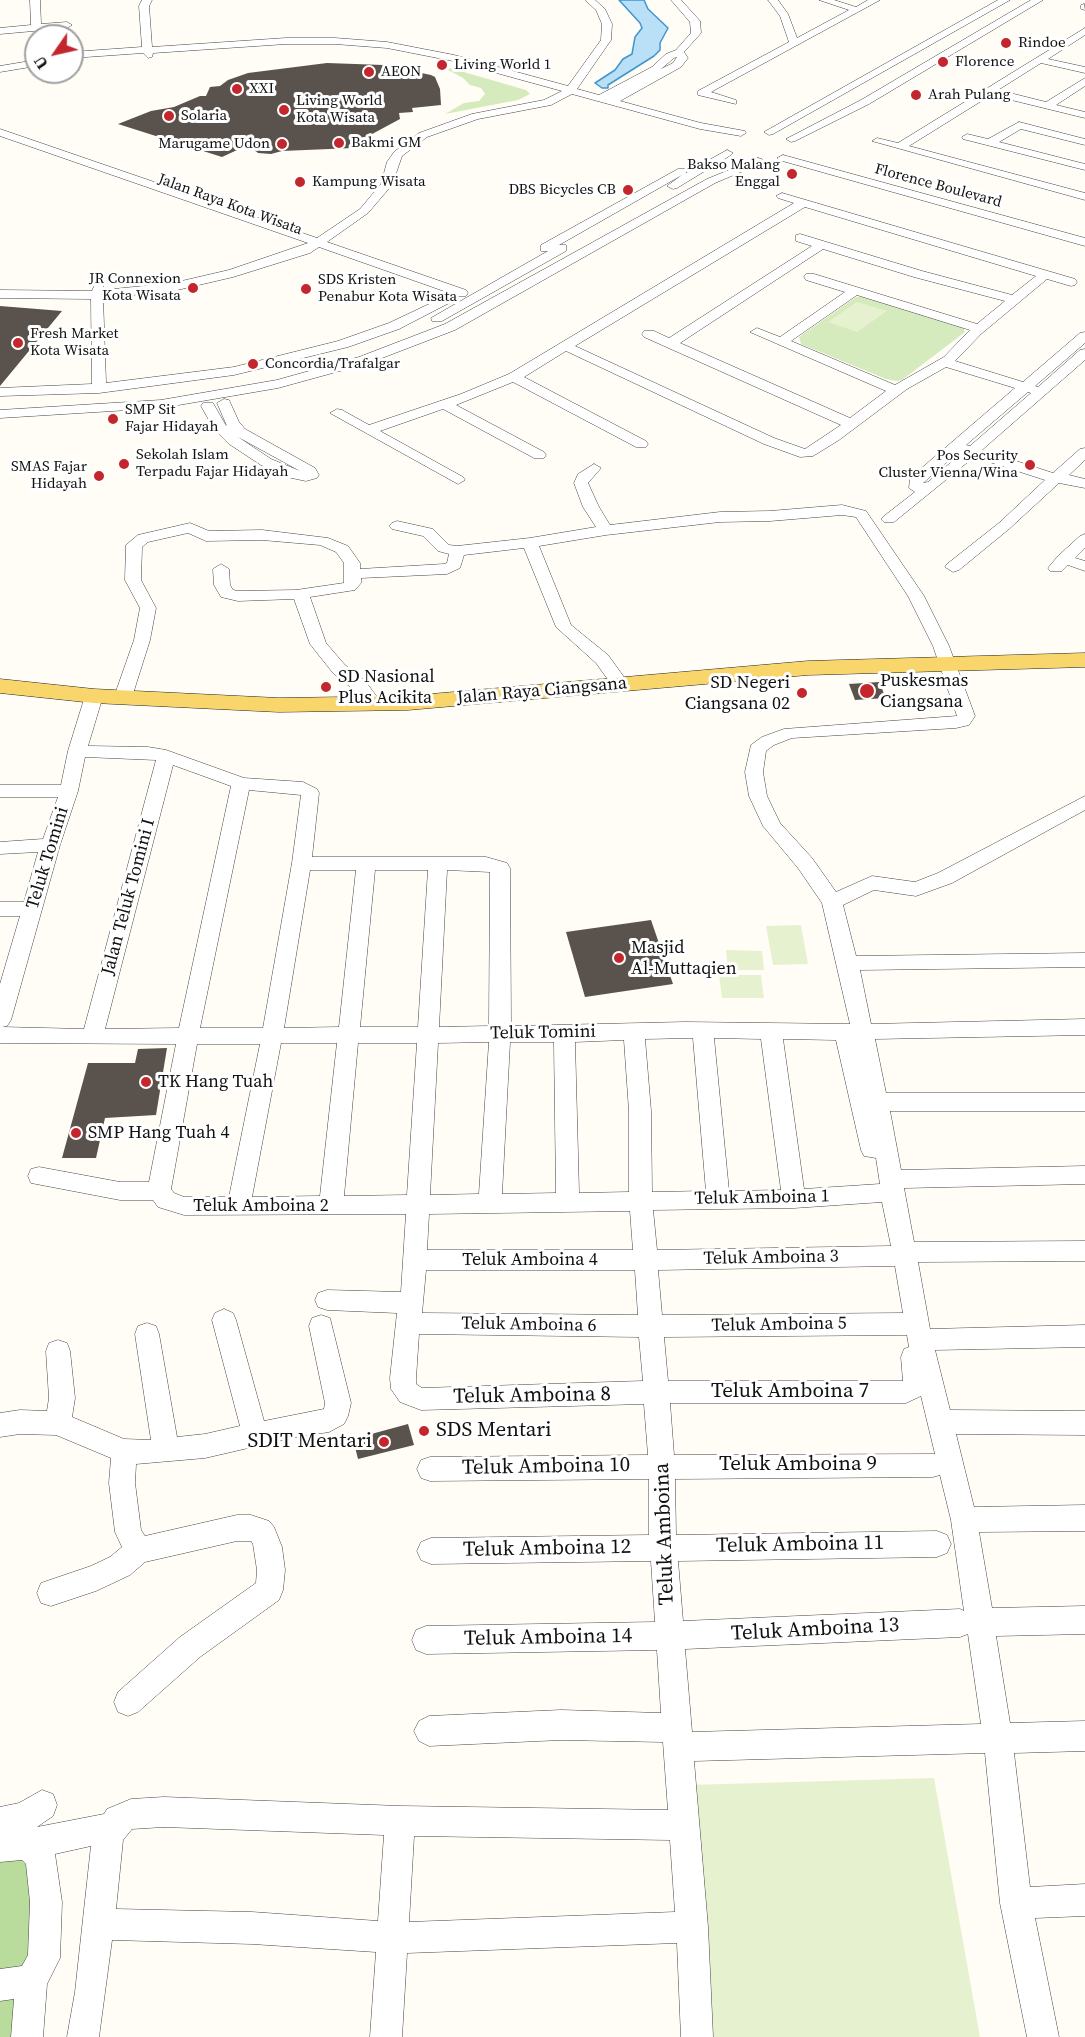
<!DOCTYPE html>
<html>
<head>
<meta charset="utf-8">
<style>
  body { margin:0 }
  #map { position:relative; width:1085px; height:2037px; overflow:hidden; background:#fffdf5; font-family:"Source Serif 4",serif }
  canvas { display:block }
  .north { position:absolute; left:24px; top:24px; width:60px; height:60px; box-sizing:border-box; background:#fff; border:2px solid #a0a0a0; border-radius:50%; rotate:236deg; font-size:16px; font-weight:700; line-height:24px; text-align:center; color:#111 }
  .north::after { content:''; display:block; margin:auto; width:21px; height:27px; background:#c4262e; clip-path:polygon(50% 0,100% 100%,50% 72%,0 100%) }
</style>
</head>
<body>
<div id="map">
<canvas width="1085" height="2037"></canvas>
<div class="north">U</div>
</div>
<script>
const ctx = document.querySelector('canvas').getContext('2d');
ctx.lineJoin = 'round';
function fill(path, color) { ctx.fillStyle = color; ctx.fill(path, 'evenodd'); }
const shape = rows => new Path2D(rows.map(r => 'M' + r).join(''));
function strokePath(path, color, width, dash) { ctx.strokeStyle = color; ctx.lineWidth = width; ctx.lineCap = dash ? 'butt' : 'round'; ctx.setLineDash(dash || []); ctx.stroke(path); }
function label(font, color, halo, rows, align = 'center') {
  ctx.font = font + ' "Source Serif 4",serif'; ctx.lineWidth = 6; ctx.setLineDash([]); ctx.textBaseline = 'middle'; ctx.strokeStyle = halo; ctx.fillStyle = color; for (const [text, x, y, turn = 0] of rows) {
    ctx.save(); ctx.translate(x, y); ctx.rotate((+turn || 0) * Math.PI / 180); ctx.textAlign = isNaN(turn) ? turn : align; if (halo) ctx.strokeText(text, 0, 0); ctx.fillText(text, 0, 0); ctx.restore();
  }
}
fill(shape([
  [450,68,526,90,530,94,518,100,445,114,464,103,479,101,485,94,481,88,470,85,463,78,448,70],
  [864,296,962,325,965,332,902,380,897,381,886,379,801,344,799,337,856,297]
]), '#d5ebbd');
fill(shape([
  [33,1833,30,2037,0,2037,0,1845]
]), '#b9dc9c');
fill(shape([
  [857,302,887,311,857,332,828,322],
  [801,925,808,964,773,965,766,926],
  [726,950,762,951,764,970,728,970],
  [719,975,761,975,764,998,722,998],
  [934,1778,980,2037,705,2037,689,1785]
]), '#e6f2cf');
const water = shape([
  [619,0,644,0,648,9,668,28,660,43,660,50,654,56,608,85,608,88,602,88,595,83,615,70,623,59,632,54,635,37,642,28,640,23,619,0]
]);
fill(water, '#b9e0f7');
strokePath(water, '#3f96cf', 1.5);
fill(shape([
  [327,63,383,65,431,75,435,77,440,89,441,105,412,108,413,112,399,113,400,119,374,133,353,148,282,151,271,154,258,153,248,145,222,157,118,124,151,111,174,107,200,96,206,96,210,87,220,86,228,80,248,73],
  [0,306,62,311,0,386],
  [879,682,886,698,855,700,849,684],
  [651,920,673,984,585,997,566,932],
  [167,1048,156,1115,105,1118,96,1158,62,1158,88,1063,135,1063,138,1049],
  [408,1424,414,1445,358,1459,353,1439]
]), '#5a524d');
const minor = shape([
  [30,0,40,0,41,24,67,22,72,25,67,28,0,34,0,28,31,25,30,0],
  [142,0,152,0,149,6,152,47,286,38,335,38,387,42,454,55,568,86,601,40,602,24,596,10,585,0,595,0,605,9,612,24,611,40,577,89,599,95,652,67,666,54,676,50,691,33,690,22,671,0,681,0,700,21,701,33,684,52,688,58,681,67,620,101,701,123,745,131,746,133,741,136,700,129,572,94,551,105,478,119,427,137,402,156,392,185,368,213,327,242,466,290,468,293,466,296,458,296,319,247,310,253,233,277,173,291,103,298,106,383,234,367,338,341,389,323,444,297,454,297,455,300,399,329,348,347,234,375,99,393,0,396,0,388,92,384,91,299,0,298,0,290,92,291,95,284,99,283,103,284,104,290,173,283,229,270,308,243,0,136,0,129,317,238,360,209,381,184,387,162,394,152,419,133,472,114,544,100,562,91,453,61,387,48,335,44,286,44,153,53,152,57,148,58,143,53,72,58,72,52,142,47,139,6,142,0],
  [677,57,673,63,661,69,674,58,677,57],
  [768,0,778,0,788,14,797,38,849,10,819,0,834,0,856,7,868,0,880,0,711,92,736,100,736,104,698,95,698,91,789,42,780,16,768,0],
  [998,0,1010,0,773,134,769,135,764,132,998,0],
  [1031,0,1043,0,869,104,795,141,791,142,786,139,861,100,1031,0],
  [1084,4,1085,10,1081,9,1081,5,1084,4],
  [1085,28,1085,35,1048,59,1085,67,1085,73,1041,63,998,90,1046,102,1085,78,1085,86,1056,105,1085,112,1085,118,991,95,909,146,1085,193,1085,200,872,141,877,138,898,143,1085,28],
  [36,60,36,66,0,72,0,66,36,60],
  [1019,122,1085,139,1085,145,1021,129,999,142,1085,164,1085,170,963,139,962,137,967,134,988,139,1019,122],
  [727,150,733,153,731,155,677,188,673,189,667,186,682,175,559,245,566,245,566,251,442,321,432,321,431,318,548,251,541,251,541,245,678,169,686,169,686,173,727,150],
  [783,155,1085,238,1085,246,779,160,777,158,783,155],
  [758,158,762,159,762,163,715,183,455,330,369,363,278,388,161,408,0,418,0,410,161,400,277,380,359,357,445,324,707,179,758,158],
  [782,193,1075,279,1077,282,1075,285,1071,286,1047,279,981,334,955,361,1023,382,1080,333,1085,332,1085,343,1035,386,1038,387,1080,350,1085,349,1085,360,982,450,1053,473,1080,449,1085,448,1085,460,1069,475,1085,479,1085,488,1059,483,1009,529,959,570,953,572,945,567,947,564,999,523,1045,480,974,457,894,522,884,522,881,519,884,516,915,492,909,488,910,478,1015,388,946,367,907,389,839,440,813,456,800,457,764,444,566,351,524,377,646,441,648,444,646,447,636,447,513,382,456,405,544,452,546,455,544,458,534,458,443,409,380,431,463,477,465,480,458,484,330,413,337,409,342,410,369,425,461,394,509,374,794,203,778,198,776,196,782,193],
  [805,207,1036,276,1012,295,922,271,800,234,796,235,796,241,812,246,669,338,654,331,644,331,642,334,644,337,841,425,805,449,774,438,575,346,805,207],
  [823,249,914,277,1005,301,977,324,814,274,806,274,804,277,806,280,845,292,780,337,757,328,750,332,886,391,850,418,680,343,823,249],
  [857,295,970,330,944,357,895,385,791,341,857,295],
  [1028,392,1031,393,970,446,966,445,1028,392],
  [958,452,962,453,928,482,923,483,958,452],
  [224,399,229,400,239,422,245,429,315,468,319,475,317,478,306,481,287,477,261,465,229,444,214,429,201,406,203,403,213,403,225,424,227,426,217,403,224,399],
  [238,437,300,471,271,459,238,437],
  [594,464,601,468,588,483,599,507,610,525,720,512,770,511,842,505,866,511,924,596,949,646,975,716,969,725,956,728,792,738,774,745,766,751,763,772,767,796,780,823,812,858,836,892,872,876,915,882,938,873,1085,796,1085,810,952,883,916,896,874,890,843,905,856,956,1085,953,1085,967,860,970,871,1024,1085,1019,1085,1035,875,1039,886,1093,1085,1093,1085,1111,890,1111,901,1170,1085,1166,1085,1184,904,1188,914,1242,1085,1241,1085,1261,918,1262,930,1329,1085,1325,1085,1347,935,1350,950,1410,1085,1411,1085,1435,956,1434,974,1507,1085,1505,1085,1531,979,1532,992,1608,1085,1606,1085,1634,996,1636,1010,1723,1085,1721,1085,1751,1014,1753,1030,1887,1085,1884,1085,1916,1035,1918,1059,2037,1027,2037,1000,1903,985,1753,694,1761,708,1927,713,2037,681,2037,677,1943,407,1953,402,2037,370,2037,376,1952,252,1944,112,1940,99,2037,67,2037,75,1992,91,1846,55,1854,62,1902,60,1958,47,1984,43,2037,11,2037,14,1999,0,2001,0,1969,22,1966,28,1955,30,1902,26,1864,22,1860,0,1862,0,1807,19,1803,42,1790,53,1794,57,1805,53,1816,37,1827,104,1814,107,1809,131,1799,164,1797,400,1806,668,1810,663,1742,561,1740,429,1746,419,1741,414,1731,419,1721,429,1716,561,1710,661,1713,657,1650,426,1654,416,1650,412,1640,416,1630,426,1626,655,1622,651,1561,431,1564,421,1560,417,1551,421,1542,431,1538,649,1535,649,1479,430,1481,421,1478,417,1469,421,1460,430,1457,648,1455,644,1404,421,1410,400,1402,391,1389,390,1378,397,1313,327,1310,318,1307,315,1300,318,1293,327,1290,401,1292,406,1214,184,1215,158,1207,153,1200,120,1200,31,1183,28,1176,31,1169,39,1167,120,1182,149,1182,176,1044,0,1043,0,984,20,916,0,916,0,902,24,902,38,852,0,854,0,842,43,839,58,797,0,797,0,785,61,785,68,751,85,696,88,692,94,691,100,692,103,696,88,746,148,747,166,750,244,778,303,782,317,789,319,793,312,857,486,857,507,863,510,868,511,1026,685,1022,850,1024,822,903,798,868,763,826,749,796,745,772,751,745,762,737,784,729,957,716,933,646,908,596,856,517,842,515,770,521,720,522,606,535,539,546,571,625,608,655,629,684,626,688,620,689,614,688,596,663,556,627,524,548,464,555,460,568,447,574,361,578,361,583,355,590,310,597,326,643,345,665,366,682,377,697,373,707,367,708,361,707,358,703,359,697,354,690,333,673,310,644,294,599,238,601,221,597,214,585,213,569,221,564,229,569,230,585,233,590,238,591,296,590,344,583,344,563,336,552,320,545,262,540,206,541,188,533,148,542,142,547,141,580,156,608,150,640,132,697,129,701,123,702,117,701,114,697,134,640,140,608,125,580,126,545,138,535,190,523,209,531,262,530,328,538,348,546,360,563,360,569,444,564,447,563,449,554,438,551,423,536,392,529,389,526,392,523,397,521,433,529,449,545,457,546,530,538,596,527,583,507,574,483,578,474,594,464],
  [85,757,156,760,84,1029,2,1027,7,1026,11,1020,60,845,78,791,85,757],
  [173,765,231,786,179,1028,105,1029,173,765],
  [249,790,301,795,292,863,263,1028,200,1028,249,790],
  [310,870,356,870,339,1027,284,1028,310,870],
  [375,870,428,870,418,1027,360,1027,375,870],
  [447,870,490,872,489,1026,439,1027,447,870],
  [693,1038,706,1191,652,1192,651,1111,645,1039,693,1038],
  [714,1038,761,1039,781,1190,729,1191,714,1038],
  [783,1039,836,1040,861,1150,864,1156,876,1158,880,1184,804,1189,783,1039],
  [624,1040,629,1111,629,1192,579,1193,575,1042,624,1040],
  [489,1042,479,1194,430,1195,438,1043,489,1042],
  [510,1042,554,1042,556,1193,502,1194,510,1042],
  [281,1043,337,1043,320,1196,252,1197,281,1043],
  [358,1043,417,1043,407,1195,344,1196,358,1043],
  [197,1044,260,1044,229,1197,184,1197,174,1193,171,1189,197,1044],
  [882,1202,891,1246,657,1250,653,1210,794,1208,882,1202],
  [630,1211,633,1250,427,1250,429,1214,630,1211],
  [895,1266,903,1313,662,1315,658,1270,895,1266],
  [426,1270,635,1270,638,1315,422,1313,426,1270],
  [419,1334,639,1337,643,1381,422,1388,416,1384,416,1378,419,1334],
  [907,1335,909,1347,904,1349,901,1357,903,1381,668,1381,664,1337,907,1335],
  [921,1396,935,1454,674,1455,670,1403,906,1403,921,1396],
  [940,1475,951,1520,964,1611,960,1609,683,1621,678,1561,937,1557,947,1553,951,1544,947,1535,937,1531,676,1535,675,1479,933,1477,940,1475],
  [968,1634,981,1724,692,1732,685,1649,960,1637,968,1634],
  [164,1827,384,1835,378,1921,252,1912,116,1909,123,1840,132,1829,164,1827],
  [414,1836,670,1840,675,1912,409,1922,414,1836],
  [1085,534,1085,548,1075,558,1085,561,1085,571,1068,565,1062,571,1050,571,1048,568,1058,556,1080,536,1085,534],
  [224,1309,233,1313,236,1320,264,1421,324,1409,325,1403,309,1326,312,1318,321,1315,330,1318,351,1403,348,1416,344,1424,329,1432,296,1437,205,1458,136,1464,135,1483,141,1530,145,1536,237,1515,251,1515,269,1521,274,1527,282,1547,285,1570,283,1590,279,1600,200,1657,138,1712,128,1716,118,1712,114,1702,118,1692,180,1637,256,1583,257,1570,253,1544,251,1541,237,1541,145,1562,130,1575,96,1591,51,1606,41,1603,37,1593,41,1583,91,1566,110,1557,122,1547,115,1532,109,1483,111,1458,56,1435,20,1434,0,1437,0,1413,20,1410,47,1411,49,1398,46,1351,49,1343,58,1340,67,1343,70,1351,75,1398,72,1417,124,1439,151,1440,135,1334,138,1326,147,1323,156,1326,159,1334,177,1437,205,1434,240,1426,212,1320,215,1313,224,1309]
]);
const major = shape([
  [1085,653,1085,667,808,675,408,710,279,712,94,703,0,693,0,679,94,689,279,698,408,696,808,661,1085,653]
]);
strokePath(minor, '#444', 1);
strokePath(major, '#222', 1);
fill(minor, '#fff');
fill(major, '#f9d66b');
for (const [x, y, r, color] of [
  [1006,43,6,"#c4262e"],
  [943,62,6,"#c4262e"],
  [442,65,6,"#c4262e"],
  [369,72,6,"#c4262e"],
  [237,89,6,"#c4262e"],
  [916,95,6,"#c4262e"],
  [284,110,6,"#c4262e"],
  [169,116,6,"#c4262e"],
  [339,143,6,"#c4262e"],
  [282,144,6,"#c4262e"],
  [792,174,6,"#c4262e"],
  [300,182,6,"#c4262e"],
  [628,190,6,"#c4262e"],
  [193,288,6,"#c4262e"],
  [306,289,6,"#c4262e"],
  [18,343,6,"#c4262e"],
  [253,364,6,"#c4262e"],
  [113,419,6,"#c4262e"],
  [124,464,6,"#c4262e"],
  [1030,465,6,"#c4262e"],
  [99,476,6,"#c4262e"],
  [326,687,6,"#c4262e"],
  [867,691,8,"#c4262e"],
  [802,693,6,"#c4262e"],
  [619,958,6,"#c4262e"],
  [146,1082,6,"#c4262e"],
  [76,1133,6,"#c4262e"],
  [424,1431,6,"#c4262e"],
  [384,1442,6,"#c4262e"]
]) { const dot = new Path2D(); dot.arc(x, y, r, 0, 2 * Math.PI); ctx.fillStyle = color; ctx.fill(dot); strokePath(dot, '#fff', 2); }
label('15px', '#111', '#fff', [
  ["Rindoe",1018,43],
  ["Florence",955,62],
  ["Living World 1",454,65],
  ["AEON",381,72],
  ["XXI",249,89],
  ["Arah Pulang",928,95],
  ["Living World",296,101],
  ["Kota Wisata",296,118],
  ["Solaria",181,116],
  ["Bakmi GM",351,143],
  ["Marugame Udon",270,144,"right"],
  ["Bakso Malang",780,165,"right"],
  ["Enggal",780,182,"right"],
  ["Kampung Wisata",312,182],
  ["DBS Bicycles CB",616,190,"right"],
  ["JR Connexion",181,279,"right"],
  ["Kota Wisata",181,296,"right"],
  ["SDS Kristen",318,280],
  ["Penabur Kota Wisata",318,297],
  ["Fresh Market",30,334],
  ["Kota Wisata",30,351],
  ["Concordia/Trafalgar",265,364],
  ["SMP Sit",125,410],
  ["Fajar Hidayah",125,427],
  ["Sekolah Islam",136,455],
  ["Terpadu Fajar Hidayah",136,472],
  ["Pos Security",1018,456,"right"],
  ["Cluster Vienna/Wina",1018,473,"right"],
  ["SMAS Fajar",87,467,"right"],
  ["Hidayah",87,484,"right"]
], 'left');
label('15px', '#111', '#fff', [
  ["Florence Boulevard",938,186,15],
  ["Jalan Raya Kota Wisata",230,205,20]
]);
label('18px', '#111', '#fff', [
  ["SD Nasional",338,677],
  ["Plus Acikita",338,698],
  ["Puskesmas",880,681],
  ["Ciangsana",880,702],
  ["SD Negeri",790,683,"right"],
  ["Ciangsana 02",790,704,"right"],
  ["Masjid",631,948],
  ["Al-Muttaqien",631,969],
  ["TK Hang Tuah",158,1082],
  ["SMP Hang Tuah 4",88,1133]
], 'left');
label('18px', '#111', '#fff', [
  ["Jalan Raya Ciangsana",542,691,-5],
  ["Teluk Tomini",48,858,-73],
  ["Jalan Teluk Tomini I",129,897,-75],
  ["Teluk Tomini",543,1033,-1],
  ["Teluk Amboina 1",762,1198,-1],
  ["Teluk Amboina 2",261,1206],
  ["Teluk Amboina 3",771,1258,-1],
  ["Teluk Amboina 4",530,1260],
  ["Teluk Amboina 6",529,1325,1],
  ["Teluk Amboina 5",779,1325,-1]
]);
label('21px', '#111', '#fff', [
  ["Teluk Amboina 7",790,1392],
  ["Teluk Amboina 8",532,1396,-1],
  ["Teluk Amboina 9",798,1465],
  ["Teluk Amboina 10",546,1467,-1],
  ["Teluk Amboina",665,1534,-92],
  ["Teluk Amboina 11",800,1545,-1],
  ["Teluk Amboina 12",547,1549,-1],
  ["Teluk Amboina 13",815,1630,-3],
  ["Teluk Amboina 14",548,1638,-1]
]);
label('21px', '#111', '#fff', [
  ["SDS Mentari",436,1431],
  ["SDIT Mentari",372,1442,"right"]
], 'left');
</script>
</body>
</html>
